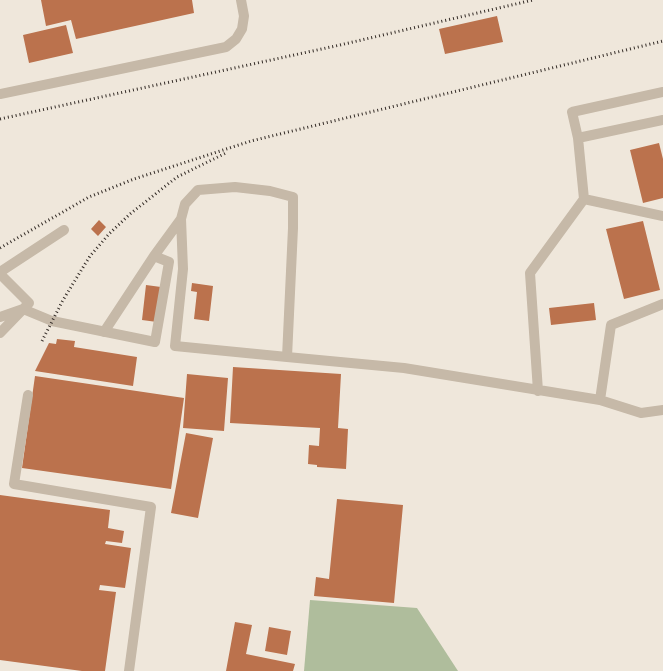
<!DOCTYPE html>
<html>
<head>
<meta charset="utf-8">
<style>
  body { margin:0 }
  canvas { display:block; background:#efe7db }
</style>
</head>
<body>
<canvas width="663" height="671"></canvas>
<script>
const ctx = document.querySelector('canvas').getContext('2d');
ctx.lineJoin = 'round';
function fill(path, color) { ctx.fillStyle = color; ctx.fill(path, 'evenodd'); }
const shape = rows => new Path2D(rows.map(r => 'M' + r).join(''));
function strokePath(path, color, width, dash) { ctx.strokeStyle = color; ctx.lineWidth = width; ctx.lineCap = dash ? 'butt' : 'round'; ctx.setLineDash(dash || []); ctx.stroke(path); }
fill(shape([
  [310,600,417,608,458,671,304,671]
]), '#afbd9c');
fill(shape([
  [41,0,192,0,194,13,76,39,71,20,46,26],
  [497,16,503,42,445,54,439,29],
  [66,25,73,53,29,63,23,35],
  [659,143,663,159,663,198,643,203,630,150],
  [99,220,106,227,98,236,91,229],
  [643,221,660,290,624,299,606,229],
  [192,283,213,286,209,321,194,319,197,292,191,291],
  [146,285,161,287,157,322,142,320],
  [594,303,596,320,551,325,549,308],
  [57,339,75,341,74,347,137,357,133,386,35,371,49,343,56,344],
  [233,367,341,374,338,428,348,429,346,469,317,467,317,465,308,464,309,445,319,446,320,428,230,423],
  [187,374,228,378,224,431,183,428],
  [35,376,184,398,171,489,22,468],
  [186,433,213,438,198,518,171,513],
  [0,495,110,510,108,528,124,531,122,543,106,541,105,544,131,548,125,588,100,585,99,590,116,592,105,671,82,671,0,660],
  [337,499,403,505,394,603,314,596,316,577,329,579],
  [235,622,252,625,246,654,295,664,293,671,226,671],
  [269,627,291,631,287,655,265,651]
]), '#bb724d');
strokePath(shape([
  [0,94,226,47,236,39,242,29,244,16,241,0],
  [578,138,572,112,663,92],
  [584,199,578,138,663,120],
  [0,272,64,230],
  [0,274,29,303,0,333],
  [0,317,23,309,52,321,155,342,169,262,154,256],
  [104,332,154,256,181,219],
  [287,357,293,228,293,197,270,191,235,187,198,190,185,204,181,219,183,269,175,346,287,357,404,368,600,400,641,413,663,410],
  [538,391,530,273,584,199,663,216],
  [28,395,14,484,151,507,129,671],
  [600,400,611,325,663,304]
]), '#c6b9a8', 10);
strokePath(shape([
  [0,119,340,45,533,0],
  [0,248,89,197,134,179,251,141,663,41],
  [42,341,63,300,90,256,109,234,130,214,177,177,226,153]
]), '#342c27', 3, [1, 3]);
</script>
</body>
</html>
